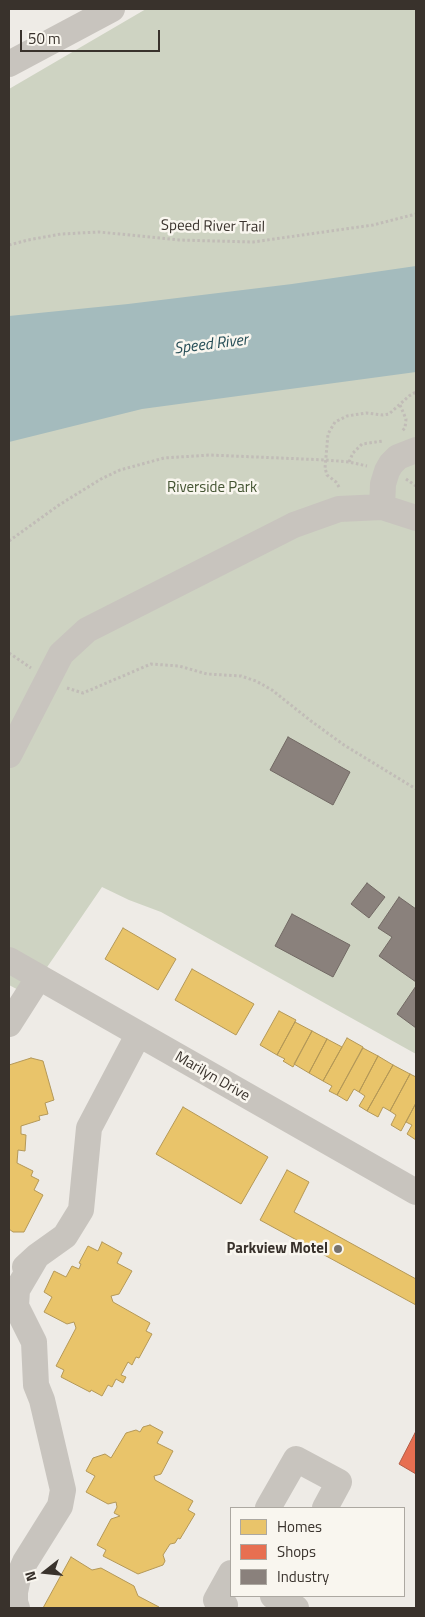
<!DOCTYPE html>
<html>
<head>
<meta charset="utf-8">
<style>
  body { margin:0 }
  #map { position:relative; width:425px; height:1617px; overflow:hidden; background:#eeebe6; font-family:"Titillium Web",sans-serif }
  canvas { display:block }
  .frame { position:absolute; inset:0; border:10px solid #39322c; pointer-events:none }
  .legend { position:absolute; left:230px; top:1507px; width:175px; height:90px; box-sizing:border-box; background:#f9f6ef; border:1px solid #aca8a1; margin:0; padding:6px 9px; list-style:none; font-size:15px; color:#39322c }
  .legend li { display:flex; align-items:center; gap:10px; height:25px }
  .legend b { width:25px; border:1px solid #aca8a1 }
  .north { position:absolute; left:20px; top:1547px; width:50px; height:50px; -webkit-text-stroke:4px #f9f6ef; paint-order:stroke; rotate:254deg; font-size:14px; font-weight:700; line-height:20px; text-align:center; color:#39322c }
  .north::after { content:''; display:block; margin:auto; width:18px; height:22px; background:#39322c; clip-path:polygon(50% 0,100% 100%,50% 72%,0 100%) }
  .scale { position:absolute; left:20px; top:30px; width:140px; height:22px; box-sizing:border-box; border:2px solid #39322c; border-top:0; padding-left:6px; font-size:15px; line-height:18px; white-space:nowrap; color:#39322c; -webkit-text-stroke:4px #f9f6ef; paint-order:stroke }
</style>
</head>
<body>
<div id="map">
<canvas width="425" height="1617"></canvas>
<div class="frame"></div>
<ul class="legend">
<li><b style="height:14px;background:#e9c46a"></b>Homes</li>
<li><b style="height:14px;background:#e76f51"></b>Shops</li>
<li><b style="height:14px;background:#8a817c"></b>Industry</li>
</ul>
<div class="north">N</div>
<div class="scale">50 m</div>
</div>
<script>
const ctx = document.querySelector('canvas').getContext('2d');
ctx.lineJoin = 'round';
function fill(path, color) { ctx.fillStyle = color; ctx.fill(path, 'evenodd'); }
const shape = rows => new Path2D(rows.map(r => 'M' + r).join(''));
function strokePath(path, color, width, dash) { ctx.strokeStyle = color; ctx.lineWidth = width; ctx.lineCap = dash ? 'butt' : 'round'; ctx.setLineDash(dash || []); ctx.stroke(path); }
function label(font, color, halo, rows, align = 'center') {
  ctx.font = font + ' "Titillium Web",sans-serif'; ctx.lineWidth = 5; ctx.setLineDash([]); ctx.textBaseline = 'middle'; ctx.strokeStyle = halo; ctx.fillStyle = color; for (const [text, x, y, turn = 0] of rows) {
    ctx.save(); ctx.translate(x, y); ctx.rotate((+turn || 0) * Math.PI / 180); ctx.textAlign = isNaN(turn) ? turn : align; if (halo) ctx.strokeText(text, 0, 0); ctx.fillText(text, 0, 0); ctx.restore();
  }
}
fill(shape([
  [146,9,416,9,416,1054,161,912,129,900,102,887,28,995,9,985,9,89]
]), '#ced3c2');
fill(shape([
  [416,266,416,372,142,409,9,442,9,316,128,304,292,284]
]), '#a4bbbd');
const homes = shape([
  [123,928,176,959,158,990,105,959,123,928],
  [192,969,254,1004,236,1035,175,1000,192,969],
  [279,1011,296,1020,277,1055,260,1045,279,1011],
  [295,1022,312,1031,293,1067,283,1061,285,1059,277,1055,295,1022],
  [312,1031,327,1039,309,1073,294,1064,312,1031],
  [347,1038,363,1047,337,1095,329,1091,332,1086,323,1081,347,1038],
  [327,1039,342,1047,323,1081,309,1073,327,1039],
  [363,1048,378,1056,359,1092,354,1089,347,1101,337,1095,363,1048],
  [378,1056,393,1065,367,1111,359,1106,365,1096,359,1092,378,1056],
  [31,1058,43,1061,54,1100,45,1103,48,1114,39,1116,40,1120,21,1126,21,1134,26,1135,25,1151,18,1150,17,1163,33,1171,31,1176,39,1180,34,1190,43,1195,24,1232,13,1232,9,1229,9,1065,31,1058],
  [393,1065,410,1074,390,1111,383,1107,378,1117,367,1111,393,1065],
  [410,1074,416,1077,416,1103,401,1131,391,1125,396,1115,390,1111,410,1074],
  [416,1103,416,1140,407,1134,412,1125,406,1122,416,1103],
  [183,1107,268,1157,241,1204,156,1154,183,1107],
  [287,1170,309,1182,294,1212,416,1279,416,1305,260,1220,287,1170],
  [102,1242,122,1253,117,1263,132,1271,119,1294,111,1296,113,1302,150,1323,146,1331,152,1334,139,1358,136,1357,132,1365,128,1362,121,1375,126,1377,123,1383,116,1379,112,1387,108,1385,102,1396,91,1390,90,1392,61,1377,64,1370,56,1366,76,1328,74,1322,67,1324,44,1312,52,1297,44,1292,54,1271,66,1277,72,1266,79,1269,81,1264,79,1263,88,1246,98,1251,102,1242],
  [150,1425,163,1432,157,1443,173,1451,161,1474,154,1476,155,1480,193,1501,188,1510,195,1514,180,1539,178,1538,175,1543,170,1544,163,1555,165,1561,163,1565,138,1574,103,1556,106,1550,97,1545,111,1519,120,1516,114,1513,117,1507,116,1502,108,1504,86,1492,95,1476,86,1471,93,1458,105,1454,111,1458,126,1433,136,1430,140,1432,143,1427,150,1425],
  [71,1557,92,1570,101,1568,134,1586,138,1596,159,1607,158,1608,43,1608,71,1557]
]);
fill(homes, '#e9c46a');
strokePath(homes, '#b49857', 1);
const shops = shape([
  [416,1431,416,1474,399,1464,416,1431]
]);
fill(shops, '#e76f51');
strokePath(shops, '#b35d46', 1);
const industry = shape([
  [288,737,350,772,333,805,270,770,288,737],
  [367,883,385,897,369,918,351,904,367,883],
  [399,897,416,909,416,982,379,956,392,937,378,928,399,897],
  [292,914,350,945,333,977,275,946,292,914],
  [416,986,416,1028,397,1014,416,986]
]);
fill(industry, '#8a817c');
strokePath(industry, '#726964', 1);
strokePath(shape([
  [9,245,28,240,61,234,99,232,179,240,253,242,373,225,416,214],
  [400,405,406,419,405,428,402,431],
  [349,462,353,453,362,444,383,441],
  [406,479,416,486],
  [339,487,336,482,327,475,325,468,328,434,335,422,347,416,366,413,383,415,389,414,409,396,416,392],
  [9,541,59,505,101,479,120,470,164,458,210,455,326,460,349,462,367,466],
  [9,653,31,668],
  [67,688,83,693,151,664,179,666,207,674,241,676,256,681,272,690,311,721,344,745,416,789]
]), '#c1bcb7', 3, [2.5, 2.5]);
strokePath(shape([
  [9,64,112,9],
  [382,507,383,484,387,471,391,464,398,457,416,450],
  [9,755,61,654,87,630,294,525,339,509,382,507,416,518],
  [9,960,416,1192],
  [9,1024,39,977],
  [25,1267,37,1256,65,1236,81,1210,89,1128,138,1035],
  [268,1508,296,1459,339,1482,325,1508],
  [273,1596,296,1608],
  [225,1605,216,1600,231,1573],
  [17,1608,15,1602,15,1592,18,1578,25,1562,60,1506,63,1490,42,1400,36,1385,34,1342,16,1306,17,1290,37,1256]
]), '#c8c4be', 26);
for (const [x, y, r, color] of [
  [338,1249,5,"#78736d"]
]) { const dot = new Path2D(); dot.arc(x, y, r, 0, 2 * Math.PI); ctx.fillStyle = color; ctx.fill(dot); strokePath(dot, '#f9f6ef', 2); }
label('15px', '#39322c', '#f9f6ef', [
  ["Speed River Trail",213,227,1],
  ["Marilyn Drive",212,1077,30]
]);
label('15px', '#455533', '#f9f6ef', [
  ["Riverside Park",212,488]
]);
label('bold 15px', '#39322c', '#f9f6ef', [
  ["Parkview Motel",328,1249]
], 'right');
label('italic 16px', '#264e57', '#f9f6ef', [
  ["Speed River",211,345,-7]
]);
</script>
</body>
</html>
